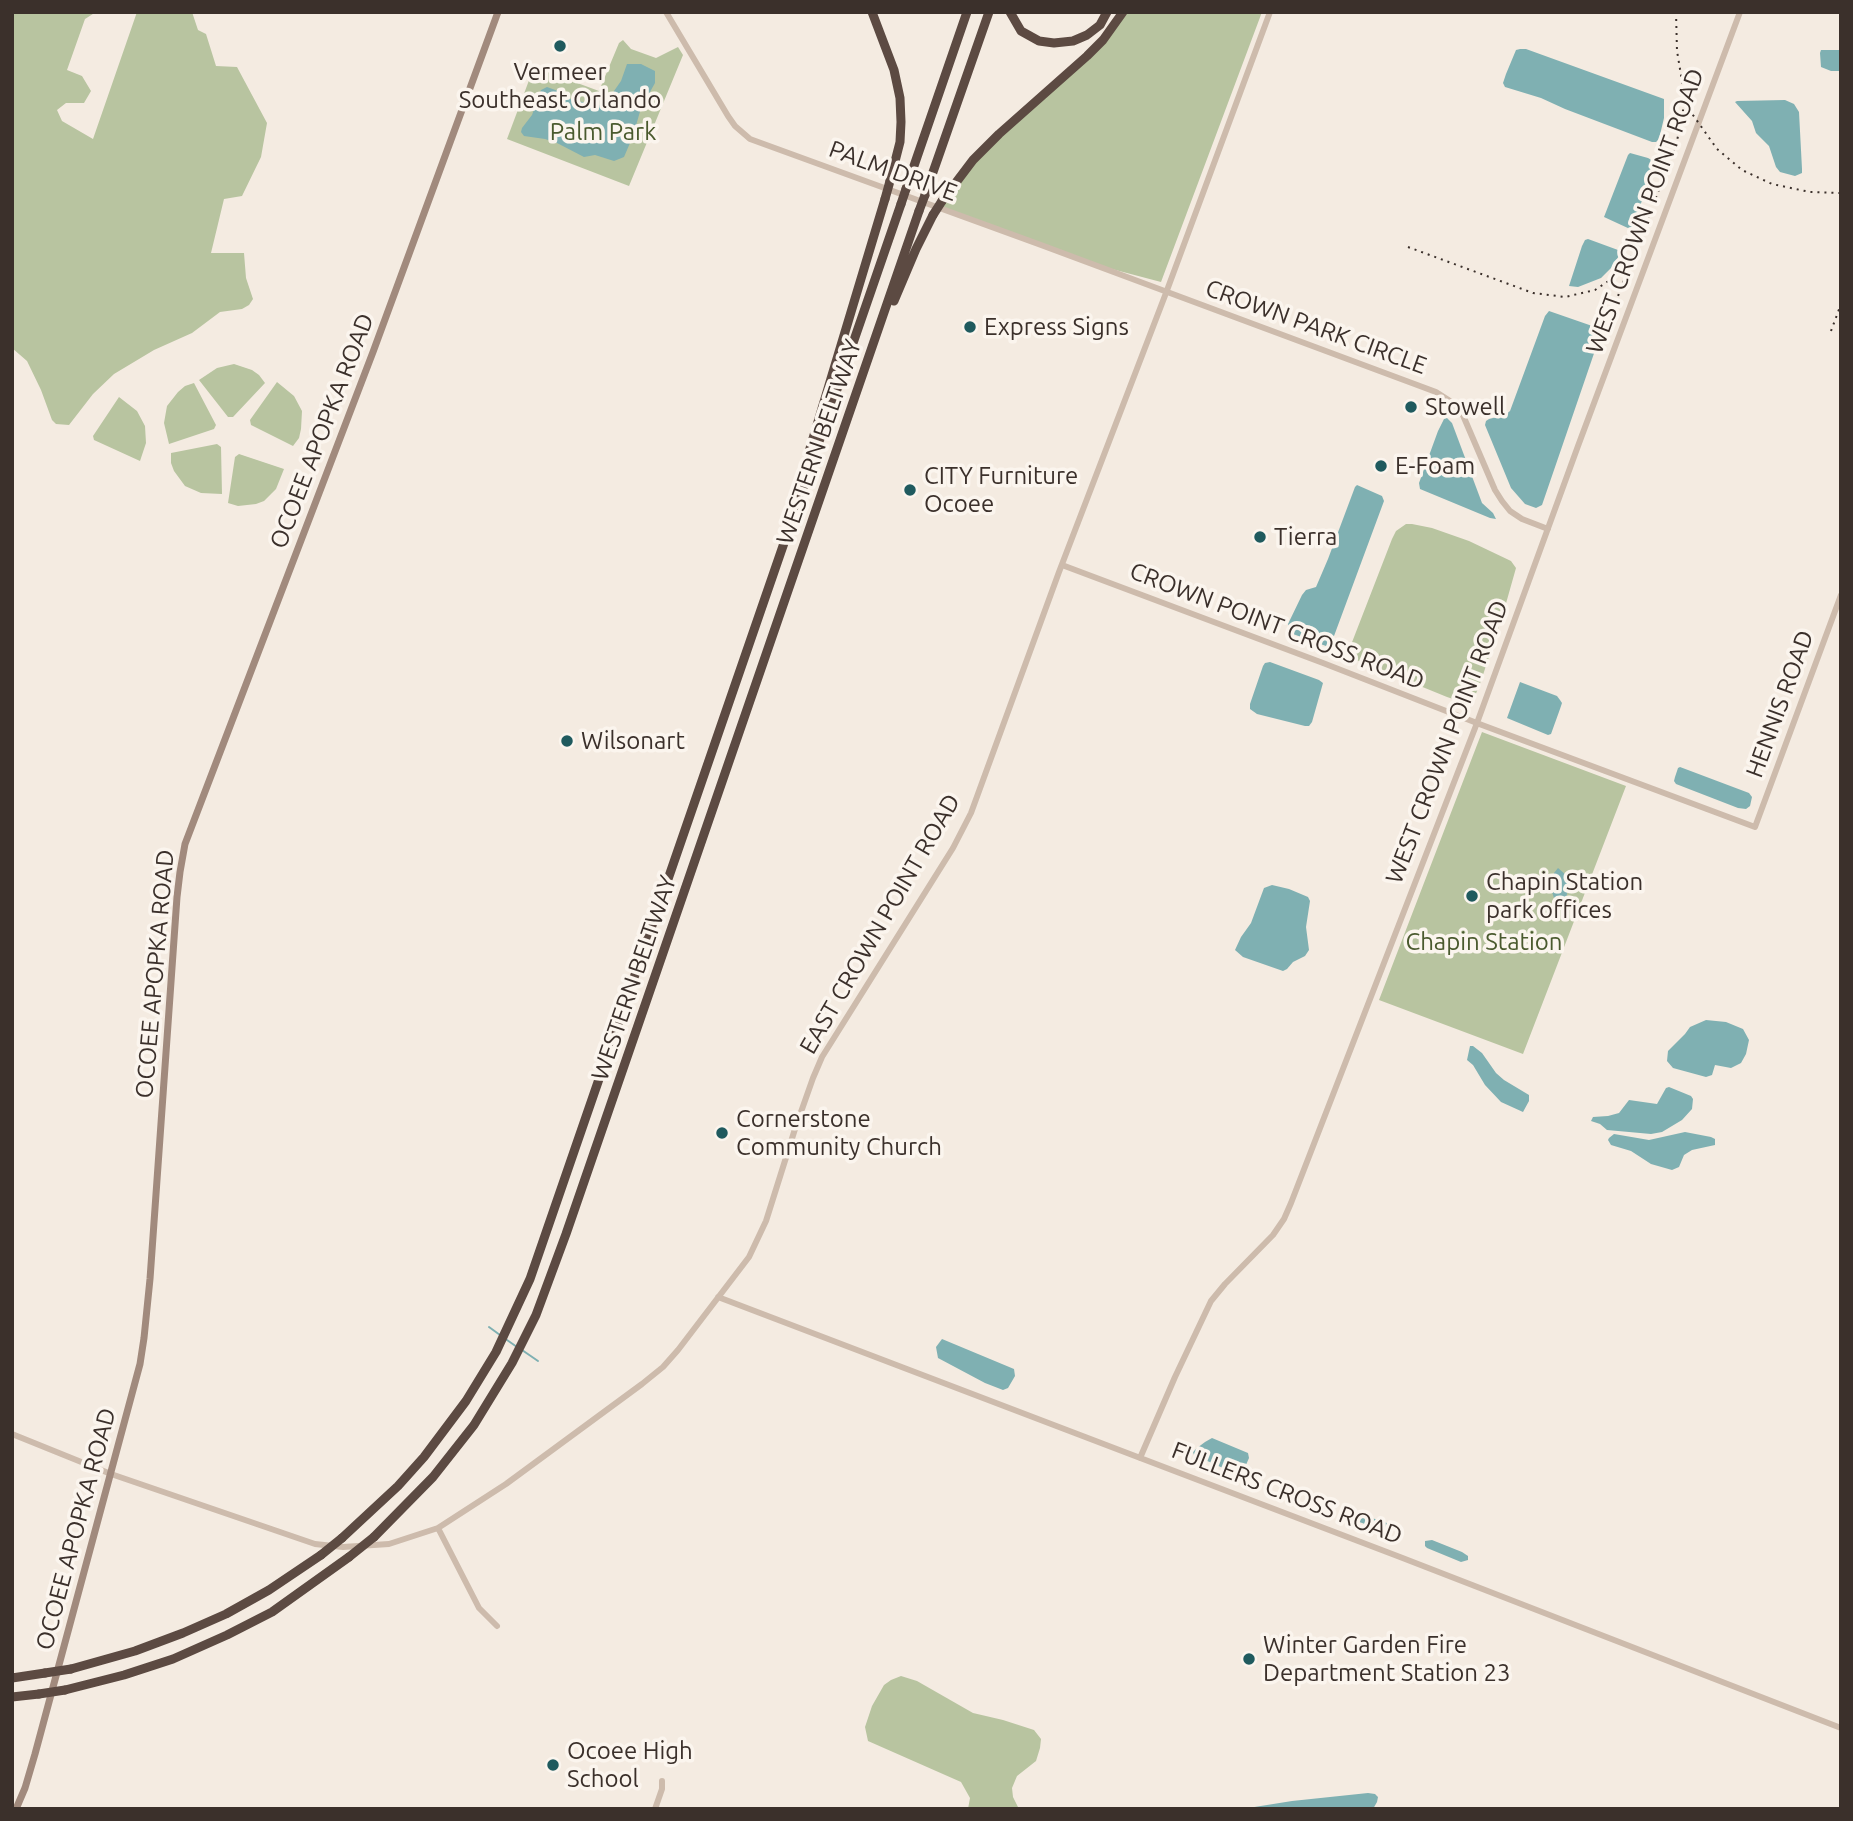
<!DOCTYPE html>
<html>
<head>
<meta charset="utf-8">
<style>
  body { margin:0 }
  #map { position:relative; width:1853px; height:1821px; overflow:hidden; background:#f4ebe1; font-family:Ubuntu,sans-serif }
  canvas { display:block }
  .frame { position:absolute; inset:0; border:14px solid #3b302b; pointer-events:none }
</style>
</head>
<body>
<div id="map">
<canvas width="1853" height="1821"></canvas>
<div class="frame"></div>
</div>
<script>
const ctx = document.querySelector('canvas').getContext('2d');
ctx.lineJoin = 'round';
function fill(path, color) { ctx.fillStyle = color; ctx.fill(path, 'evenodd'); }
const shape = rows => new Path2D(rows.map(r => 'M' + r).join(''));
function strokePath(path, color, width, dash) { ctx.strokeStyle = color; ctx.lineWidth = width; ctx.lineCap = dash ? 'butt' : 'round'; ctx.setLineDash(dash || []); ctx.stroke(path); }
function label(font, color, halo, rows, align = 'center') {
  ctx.font = font + ' Ubuntu,sans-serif'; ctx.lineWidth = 7; ctx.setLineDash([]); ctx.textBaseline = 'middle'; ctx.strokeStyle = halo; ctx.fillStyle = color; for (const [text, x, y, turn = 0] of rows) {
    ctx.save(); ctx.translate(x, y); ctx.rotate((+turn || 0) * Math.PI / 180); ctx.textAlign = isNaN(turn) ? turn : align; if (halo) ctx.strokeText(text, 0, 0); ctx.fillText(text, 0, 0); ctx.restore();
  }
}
fill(shape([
  [12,12,96,12,85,19,67,70,82,76,91,91,84,103,66,103,57,110,62,121,93,139,137,12,192,12,198,30,206,34,216,66,237,67,267,123,261,157,242,196,224,199,211,253,244,253,246,278,253,299,249,305,242,309,220,312,192,333,154,350,114,374,93,394,69,425,56,424,52,420,41,390,27,361,12,348],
  [1120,12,1262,12,1161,282,1089,263,937,209,973,160,1103,40],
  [623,40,631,49,656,58,678,47,683,55,629,186,507,139,534,67,599,91,619,43],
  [234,364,252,370,259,375,265,383,233,417,228,417,199,380,217,368],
  [277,382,294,396,302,411,301,429,299,438,293,446,251,425,250,420],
  [194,383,216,425,214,429,169,444,164,423,167,406,178,392,185,386],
  [119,397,137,411,145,426,146,443,140,461,94,440,93,436],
  [217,444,221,447,222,494,201,493,185,486,174,471,171,463,171,453],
  [239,454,284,469,276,489,264,501,256,504,238,506,228,503,235,457],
  [1406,524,1412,524,1432,528,1469,541,1511,561,1516,568,1503,614,1481,681,1475,696,1470,703,1465,703,1447,697,1349,657,1349,650,1392,539,1396,531],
  [1482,732,1626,786,1523,1054,1379,1000],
  [901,1676,917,1681,973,1713,1003,1720,1034,1730,1041,1739,1040,1748,1036,1761,1017,1776,1012,1788,1013,1797,1019,1809,968,1809,970,1798,961,1782,868,1741,865,1727,872,1706,884,1685,891,1680]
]), '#b8c4a0');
fill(shape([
  [1841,47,1841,71,1831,71,1821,67,1820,53,1821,50,1840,50],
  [1520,49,1526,49,1664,99,1664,118,1659,139,1656,142,1652,142,1565,109,1541,98,1505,87,1503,83,1506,74,1516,50],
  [627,64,641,64,655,71,655,83,641,108,633,136,624,157,614,161,595,155,584,157,557,143,545,139,524,136,521,132,522,128,532,115,541,90,547,87,558,91,572,100,599,105,607,101,621,81],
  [1785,100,1794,104,1799,112,1802,169,1802,173,1795,176,1780,172,1776,167,1769,146,1756,133,1752,121,1735,102,1737,101],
  [1630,153,1648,158,1655,162,1634,224,1630,229,1604,217,1628,155],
  [1588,239,1618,250,1620,254,1617,259,1611,268,1601,278,1578,287,1569,286,1582,246,1585,240],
  [1549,311,1598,328,1601,333,1542,505,1536,508,1525,504,1511,488,1485,425,1486,421,1489,419,1505,415,1510,411,1545,316],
  [1447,418,1452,423,1482,503,1493,513,1496,519,1490,518,1420,489,1419,483,1438,431,1444,419],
  [1357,485,1382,496,1384,501,1334,636,1333,642,1331,645,1326,646,1293,634,1289,630,1288,624,1302,595,1306,590,1316,587,1328,559,1355,487],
  [1270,662,1319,680,1323,683,1312,722,1309,726,1305,726,1257,714,1250,709,1250,704,1263,666,1265,663],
  [1520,682,1557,696,1560,700,1562,703,1560,709,1551,734,1548,735,1507,718],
  [1680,767,1749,793,1752,797,1750,806,1746,809,1738,808,1676,784,1674,781,1675,777,1678,768],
  [1558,868,1566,875,1569,881,1566,900,1560,904,1555,901,1551,889,1554,873],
  [1272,885,1289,889,1308,897,1310,901,1306,927,1309,950,1305,956,1293,962,1287,969,1283,971,1243,957,1235,950,1241,937,1251,923,1264,888],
  [1706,1020,1726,1022,1743,1029,1749,1040,1746,1054,1741,1063,1731,1068,1715,1065,1712,1075,1706,1077,1673,1068,1667,1061,1668,1051,1685,1034,1690,1027],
  [1470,1046,1473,1046,1482,1053,1496,1073,1504,1080,1529,1095,1529,1101,1523,1112,1501,1102,1485,1085,1473,1065,1467,1060],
  [1669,1087,1691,1096,1693,1099,1692,1109,1682,1120,1662,1132,1651,1134,1607,1130,1600,1124,1591,1121,1593,1117,1608,1116,1619,1113,1629,1100,1657,1104,1666,1088],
  [1685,1132,1711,1137,1715,1139,1715,1145,1692,1150,1684,1155,1679,1167,1672,1170,1651,1164,1631,1151,1611,1145,1608,1140,1609,1138,1614,1134,1649,1140],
  [942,1339,1014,1369,1015,1376,1008,1388,1003,1390,985,1383,938,1358,936,1347],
  [1212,1438,1248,1453,1249,1458,1242,1474,1234,1473,1194,1455,1193,1452,1197,1448,1205,1442],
  [1357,1513,1390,1524,1393,1531,1389,1533,1354,1520,1351,1517,1353,1514],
  [1432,1540,1462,1552,1468,1556,1468,1560,1461,1562,1427,1548,1425,1546,1425,1541],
  [1368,1793,1375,1794,1378,1797,1377,1802,1373,1809,1242,1809,1292,1801]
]), '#7fb0b2');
strokePath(shape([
  [489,1327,500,1335],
  [507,1340,517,1347],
  [522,1350,538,1361]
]), '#7fb0b2', 2);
strokePath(shape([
  [666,12,728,116,735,126,750,139,1041,245,1436,392,1450,401,1462,413,1495,490,1502,501,1510,511,1522,519,1548,529],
  [1062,565,1323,663,1482,725,1755,827,1841,595],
  [718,1297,1400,1557,1841,1728],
  [12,1434,111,1474,315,1544,343,1547,389,1544,438,1528,506,1484,642,1384,663,1367,678,1350,749,1257,766,1221,795,1129,813,1078,822,1057,953,848,971,813,1059,572,1166,293,1270,12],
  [1140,1458,1175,1377,1211,1301,1225,1284,1273,1235,1284,1219,1291,1203,1477,723,1578,446,1740,12],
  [438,1528,479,1608,497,1626],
  [655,1809,662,1789,662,1781]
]), '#cdbbac', 6);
strokePath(shape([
  [16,1809,25,1788,35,1754,140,1364,144,1338,150,1279,177,897,180,872,185,844,373,352,498,12]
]), '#a18a7d', 7);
strokePath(shape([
  [872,12,894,70,900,98,901,122,900,142,890,181],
  [1010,12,1021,31,1039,41,1054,43,1073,41,1087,35,1100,25,1107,12],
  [906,189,967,12],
  [925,195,989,12],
  [942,201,973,160,999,134,1087,56,1103,40,1123,12],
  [894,301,916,249,933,215],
  [808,455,885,199],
  [374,1537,433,1477,474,1425,512,1363,536,1315,566,1234,919,211],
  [342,1538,398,1486,424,1457,466,1401,496,1352,530,1279,901,204],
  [71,1669,135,1651,183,1633,226,1614,269,1590,321,1555],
  [12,1678,45,1673],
  [65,1690,124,1675,173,1659,227,1635,272,1612,349,1557],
  [12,1697,39,1694]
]), '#5c4a42', 9);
strokePath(shape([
  [1676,12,1677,51,1684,93,1693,115,1717,149,1742,170,1772,184,1810,192,1841,193],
  [1408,247,1533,293,1565,297,1595,290,1613,278,1627,264,1639,242],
  [1608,322,1675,148,1683,117,1683,101],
  [1831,331,1841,304]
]), '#3b302b', 2, [2, 5]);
strokePath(shape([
  [885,199,890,181],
  [901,204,906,189],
  [919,211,925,195],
  [933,215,942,201],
  [321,1555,342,1538],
  [349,1557,374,1537],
  [45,1673,71,1669],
  [39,1694,65,1690]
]), '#5c4a42', 9);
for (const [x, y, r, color] of [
  [560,46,7,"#1f5a5e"],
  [970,327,7,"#1f5a5e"],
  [1411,407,7,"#1f5a5e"],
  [1381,466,7,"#1f5a5e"],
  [910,490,7,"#1f5a5e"],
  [1260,537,7,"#1f5a5e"],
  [567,741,7,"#1f5a5e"],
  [1472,896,7,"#1f5a5e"],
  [722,1133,7,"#1f5a5e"],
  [1249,1659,7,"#1f5a5e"],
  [553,1765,7,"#1f5a5e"]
]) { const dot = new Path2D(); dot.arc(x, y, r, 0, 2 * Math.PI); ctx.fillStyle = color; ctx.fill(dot); strokePath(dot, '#fbf5ee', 2.5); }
label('24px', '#3b302b', '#fbf5ee', [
  ["Vermeer",560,72,"center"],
  ["Southeast Orlando",560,100,"center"],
  ["Express Signs",984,327],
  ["Stowell",1425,407],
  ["E-Foam",1395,466],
  ["CITY Furniture",924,476],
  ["Ocoee",924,504],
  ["Tierra",1274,537],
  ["Wilsonart",581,741],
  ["Chapin Station",1486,882],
  ["park offices",1486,910],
  ["Cornerstone",736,1119],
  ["Community Church",736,1147],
  ["Winter Garden Fire",1263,1645],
  ["Department Station 23",1263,1673],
  ["Ocoee High",567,1751],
  ["School",567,1779]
], 'left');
label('24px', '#4a5a2e', '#fbf5ee', [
  ["Palm Park",603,132],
  ["Chapin Station",1484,942]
]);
label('24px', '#3b302b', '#fbf5ee', [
  ["PALM DRIVE",893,171,20],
  ["WEST CROWN POINT ROAD",1645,211,-70],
  ["CROWN PARK CIRCLE",1316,327,20],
  ["OCOEE APOPKA ROAD",322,431,-69],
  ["WESTERN BELTWAY",819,442,-71],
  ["CROWN POINT CROSS ROAD",1277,626,21],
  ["HENNIS ROAD",1780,704,-70],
  ["WEST CROWN POINT ROAD",1447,742,-69],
  ["EAST CROWN POINT ROAD",880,924,-60],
  ["OCOEE APOPKA ROAD",155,974,-85],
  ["WESTERN BELTWAY",634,978,-71],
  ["FULLERS CROSS ROAD",1287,1493,21],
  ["OCOEE APOPKA ROAD",76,1529,-75]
]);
</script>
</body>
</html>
